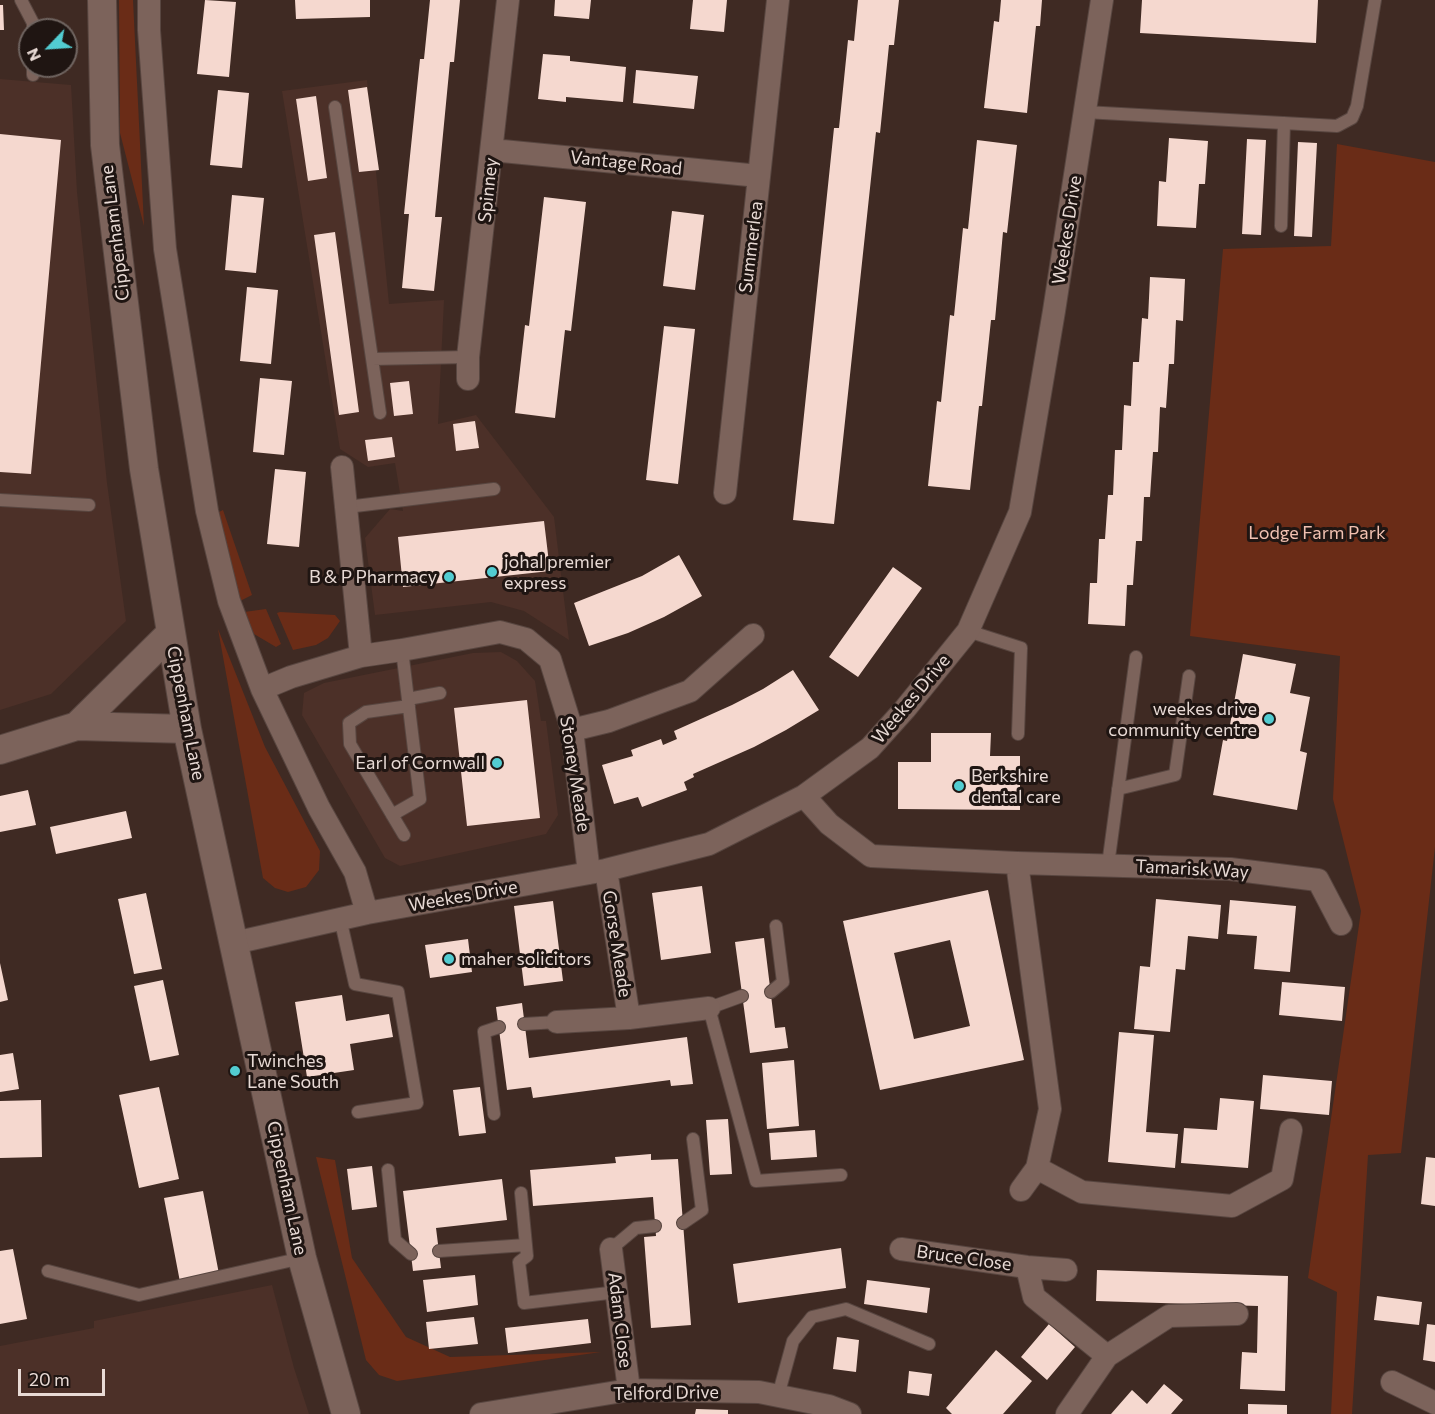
<!DOCTYPE html>
<html>
<head>
<meta charset="utf-8">
<style>
  body { margin:0 }
  #map { position:relative; width:1435px; height:1414px; overflow:hidden; background:#3f2a23; font-family:Commissioner,sans-serif }
  canvas { display:block }
  .north { position:absolute; left:18px; top:18px; width:60px; height:60px; box-sizing:border-box; background:#1f1512; border:2px solid #6f6460; border-radius:50%; rotate:245deg; font-size:16px; font-weight:700; line-height:24px; text-align:center; color:#e8dad5 }
  .north::after { content:''; display:block; margin:auto; width:21px; height:27px; background:#52ccd1; clip-path:polygon(50% 0,100% 100%,50% 72%,0 100%) }
  .scale { position:absolute; left:18px; top:1369px; width:87px; height:27px; box-sizing:border-box; border:3px solid #e8dad5; border-top:0; padding-left:8px; font-size:18px; line-height:21px; white-space:nowrap; color:#e8dad5; -webkit-text-stroke:4px #1f1512; paint-order:stroke }
</style>
</head>
<body>
<div id="map">
<canvas width="1435" height="1414"></canvas>
<div class="north">N</div>
<div class="scale">20 m</div>
</div>
<script>
const ctx = document.querySelector('canvas').getContext('2d');
ctx.lineJoin = 'round';
function fill(path, color) { ctx.fillStyle = color; ctx.fill(path, 'evenodd'); }
const shape = rows => new Path2D(rows.map(r => 'M' + r).join(''));
function strokePath(path, color, width, dash) { ctx.strokeStyle = color; ctx.lineWidth = width; ctx.lineCap = dash ? 'butt' : 'round'; ctx.setLineDash(dash || []); ctx.stroke(path); }
function label(font, color, halo, rows, align = 'center') {
  ctx.font = font + ' Commissioner,sans-serif'; ctx.lineWidth = 6; ctx.setLineDash([]); ctx.textBaseline = 'middle'; ctx.strokeStyle = halo; ctx.fillStyle = color; for (const [text, x, y, turn = 0] of rows) {
    ctx.save(); ctx.translate(x, y); ctx.rotate((+turn || 0) * Math.PI / 180); ctx.textAlign = isNaN(turn) ? turn : align; if (halo) ctx.strokeText(text, 0, 0); ctx.fillText(text, 0, 0); ctx.restore();
  }
}
fill(shape([
  [0,79,71,85,77,192,107,483,126,621,51,694,0,710],
  [367,80,389,304,444,300,438,424,476,415,554,517,569,640,524,611,491,602,375,615,365,538,390,509,403,511,395,463,368,467,340,449,282,91],
  [501,652,517,661,535,681,541,721,546,721,558,815,546,834,400,866,385,858,302,715,304,693,324,683,473,653],
  [272,1285,294,1368,309,1414,0,1414,0,1346,94,1328,94,1321]
]), '#4c3028');
fill(shape([
  [119,0,133,0,144,226,120,133],
  [1337,144,1435,162,1435,847,1401,1153,1368,1155,1352,1414,1331,1414,1337,1292,1308,1278,1361,911,1333,799,1340,656,1190,636,1223,249,1331,246],
  [223,510,252,595,240,601,217,513],
  [266,609,281,644,276,647,254,634,244,612],
  [280,612,335,615,340,621,328,638,316,645,293,650,277,613],
  [218,629,265,747,320,851,319,870,306,887,288,892,275,888,263,878],
  [316,1157,335,1160,352,1258,406,1337,450,1357,601,1352,397,1381,379,1375,366,1360]
]), '#6a2c17');
fill(shape([
  [205,0,236,2,229,77,197,74],
  [295,0,370,0,370,17,296,19],
  [430,0,460,0,454,62,450,62,435,217,442,217,434,291,402,288,409,214,404,214,420,59,424,59],
  [555,0,591,0,589,19,554,16],
  [693,0,727,0,724,32,690,29],
  [858,0,899,0,894,45,889,45,880,133,876,132,834,524,793,520,834,128,839,128,848,40,854,41],
  [1001,0,1042,0,1040,26,1036,26,1027,113,984,108,994,21,999,22],
  [1142,0,1318,0,1316,43,1140,33],
  [0,5,3,5,4,30,0,30],
  [543,54,570,56,570,61,626,67,623,102,566,97,566,102,538,99],
  [636,70,698,76,694,109,633,103],
  [367,87,379,170,359,172,348,90],
  [218,90,249,93,242,168,210,165],
  [316,96,327,178,308,181,296,99],
  [0,134,61,140,31,474,0,472],
  [1169,138,1208,141,1205,184,1199,184,1196,228,1157,226,1159,181,1166,182],
  [1247,139,1266,140,1261,235,1242,234],
  [977,140,1017,145,1007,233,1003,232,995,320,991,320,982,406,979,406,970,490,928,486,937,401,941,402,950,315,954,316,963,228,968,229],
  [1298,142,1317,143,1312,237,1294,236],
  [232,195,264,198,256,273,225,270],
  [544,197,586,202,571,331,565,330,555,418,515,413,525,325,529,326],
  [672,211,704,215,695,290,663,286],
  [335,232,359,412,339,415,314,235],
  [1150,277,1185,279,1183,321,1176,320,1174,364,1169,364,1166,408,1160,407,1158,452,1153,452,1150,497,1144,497,1142,541,1136,541,1133,585,1127,585,1125,626,1088,624,1090,583,1097,583,1099,539,1105,539,1108,495,1113,495,1115,450,1122,450,1124,405,1131,406,1133,362,1139,362,1142,318,1148,319],
  [247,287,278,290,271,364,240,361],
  [664,326,695,329,678,484,646,480],
  [260,378,292,381,284,455,253,452],
  [409,381,413,414,394,416,390,383],
  [475,421,479,448,456,451,453,424],
  [392,437,395,457,368,461,365,440],
  [275,469,306,472,299,547,267,544],
  [544,521,550,571,403,587,398,537],
  [679,555,702,596,664,617,628,633,589,646,574,603,642,576],
  [893,567,922,588,858,677,829,657],
  [1243,654,1296,664,1290,693,1310,697,1300,751,1307,753,1297,810,1213,795,1223,740,1227,741],
  [793,670,819,710,786,730,754,747,693,774,694,777,684,782,687,790,642,807,638,797,614,804,602,765,633,756,631,750,661,739,663,745,677,739,674,731,732,705,763,689],
  [527,700,540,818,467,826,454,708],
  [931,733,991,733,990,756,1020,756,1020,810,898,809,898,762,931,762],
  [28,790,36,825,0,832,0,796],
  [126,811,132,838,56,854,50,827],
  [702,886,711,953,661,960,652,893],
  [988,890,1024,1060,880,1090,843,921],
  [950,940,970,1026,914,1039,894,953],
  [146,893,162,969,134,974,118,899],
  [1156,899,1221,905,1218,939,1188,936,1185,970,1176,969,1170,1032,1134,1029,1140,966,1150,967],
  [1230,900,1296,906,1290,972,1254,969,1257,936,1227,934],
  [553,901,563,981,524,986,514,906],
  [764,938,775,1028,785,1027,788,1048,750,1053,735,942],
  [468,939,472,972,430,978,425,945],
  [0,963,8,1000,0,1002],
  [163,980,179,1055,150,1061,134,986],
  [1282,982,1345,987,1342,1021,1279,1015],
  [342,995,346,1021,389,1014,393,1037,350,1044,354,1070,307,1077,295,1002],
  [522,1003,529,1058,687,1037,693,1084,671,1086,670,1080,533,1098,531,1087,507,1090,496,1007],
  [1119,1032,1154,1035,1146,1132,1178,1134,1175,1168,1108,1162],
  [13,1053,19,1089,0,1092,0,1055],
  [794,1060,799,1126,767,1129,762,1063],
  [1263,1075,1332,1081,1329,1115,1260,1109],
  [159,1087,179,1179,139,1188,119,1095],
  [480,1087,486,1133,459,1136,453,1090],
  [1220,1098,1254,1101,1248,1168,1181,1163,1184,1128,1217,1130],
  [41,1100,42,1157,0,1158,0,1101],
  [728,1119,732,1174,710,1175,706,1120],
  [815,1130,817,1157,771,1160,769,1133],
  [651,1154,651,1160,678,1159,691,1325,651,1328,644,1237,656,1236,653,1197,533,1206,530,1170,616,1163,615,1157],
  [1426,1157,1435,1158,1435,1206,1421,1204],
  [372,1166,377,1207,352,1210,347,1169],
  [502,1179,507,1220,436,1228,441,1268,413,1271,403,1191],
  [203,1191,219,1274,180,1282,164,1198],
  [841,1248,846,1288,738,1303,733,1264],
  [13,1249,27,1319,0,1324,0,1251],
  [1097,1270,1288,1276,1285,1391,1240,1389,1242,1352,1257,1353,1258,1306,1096,1301],
  [475,1275,478,1305,427,1312,423,1280],
  [867,1280,930,1288,927,1313,864,1304],
  [1377,1296,1422,1302,1419,1325,1374,1320],
  [474,1317,478,1344,429,1349,426,1322],
  [588,1319,591,1343,508,1353,505,1328],
  [1049,1324,1075,1347,1047,1380,1021,1357],
  [1427,1324,1435,1325,1435,1362,1423,1360],
  [837,1337,859,1340,856,1372,833,1369],
  [996,1350,1032,1381,1003,1414,952,1414,946,1408],
  [909,1371,932,1374,929,1396,907,1393],
  [1164,1384,1183,1400,1171,1414,1111,1414,1132,1390,1147,1404],
  [1248,1404,1287,1405,1287,1414,1248,1414],
  [696,1409,728,1410,728,1414,695,1414]
]), '#f5d8cf');
const service = shape([
  [21,0,33,23,33,30],
  [33,66,33,75],
  [335,107,380,413],
  [1085,112,1337,126,1352,118,1357,106,1375,0],
  [1281,226,1284,123],
  [372,359,468,357],
  [0,500,89,505],
  [347,507,494,489],
  [968,631,1021,648,1018,734],
  [408,699,440,693],
  [1118,789,1175,775,1189,676],
  [392,815,420,799,402,650],
  [404,835,350,744,349,723,366,712,409,706],
  [1108,865,1136,657],
  [340,918,355,984,398,992,417,1103,358,1112],
  [771,992,783,982,776,926],
  [742,996,709,1008,756,1181,841,1175],
  [524,1024,557,1022],
  [494,1114,484,1032,499,1027],
  [388,1170,395,1240,411,1254],
  [521,1193,527,1256,519,1262,524,1303,617,1292],
  [683,1223,702,1210,693,1139],
  [611,1249,636,1228,655,1226],
  [439,1251,526,1245],
  [48,1271,139,1295,302,1258],
  [778,1396,793,1341,812,1317,846,1309,929,1344]
]);
const minor = shape([
  [149,0,149,30,165,249,207,511,229,601,262,689,319,808,355,872,367,913],
  [492,150,759,176],
  [468,379,468,357,508,0],
  [342,467,361,656],
  [725,493,778,0],
  [262,689,291,677,361,656,402,650,500,632,526,639,550,659,572,730,589,873],
  [572,730,609,721,690,691,753,635],
  [804,796,829,824,871,856,1017,863,1230,869,1318,880,1341,924],
  [1017,863,1050,1109,1037,1168,1021,1190],
  [606,870,629,1018],
  [234,943,367,913,606,870,709,844,804,796,870,748,905,709,968,631,1020,512,1054,311,1102,0],
  [557,1022,629,1018,709,1008],
  [1037,1168,1082,1192,1232,1206,1282,1179,1291,1130],
  [611,1249,629,1390],
  [901,1249,1027,1267,1066,1270],
  [1027,1267,1034,1297,1107,1356],
  [1392,1382,1435,1403],
  [481,1414,629,1390,759,1392,829,1406,850,1414],
  [1067,1414,1107,1356,1169,1316,1237,1314]
]);
const tertiary = shape([
  [102,0,105,145,144,469,187,729,302,1258,346,1414],
  [77,726,171,633],
  [0,750,77,726,187,729]
]);
strokePath(service, '#584640', 14);
strokePath(minor, '#584640', 24);
strokePath(tertiary, '#584640', 30);
strokePath(service, '#7c635b', 12);
strokePath(minor, '#7c635b', 22);
strokePath(tertiary, '#7c635b', 28);
for (const [x, y, r, color] of [
  [492,572,6,"#52ccd1"],
  [449,577,6,"#52ccd1"],
  [1269,719,6,"#52ccd1"],
  [497,763,6,"#52ccd1"],
  [959,786,6,"#52ccd1"],
  [449,959,6,"#52ccd1"],
  [235,1071,6,"#52ccd1"]
]) { const dot = new Path2D(); dot.arc(x, y, r, 0, 2 * Math.PI); ctx.fillStyle = color; ctx.fill(dot); strokePath(dot, '#1f1512', 2); }
label('18px', '#e8dad5', '#1f1512', [
  ["Vantage Road",626,163,6],
  ["Spinney",488,190,-84],
  ["Weekes Drive",1067,230,-81],
  ["Cippenham Lane",115,233,-97],
  ["Summerlea",751,247,-83],
  ["Weekes Drive",911,699,-50],
  ["Cippenham Lane",186,713,79],
  ["Stoney Meade",575,774,81],
  ["Tamarisk Way",1192,869,3],
  ["Weekes Drive",463,896,-10],
  ["Gorse Meade",617,944,81],
  ["Cippenham Lane",287,1188,78],
  ["Bruce Close",964,1258,8],
  ["Adam Close",620,1320,83],
  ["Telford Drive",666,1393,-1]
]);
label('18px', '#f1c1b1', '#1f1512', [
  ["Lodge Farm Park",1317,533]
]);
label('18px', '#e8dad5', '#1f1512', [
  ["johal premier",504,562],
  ["express",504,583],
  ["B & P Pharmacy",437,577,"right"],
  ["weekes drive",1257,709,"right"],
  ["community centre",1257,730,"right"],
  ["Earl of Cornwall",485,763,"right"],
  ["Berkshire",971,776],
  ["dental care",971,797],
  ["maher solicitors",461,959],
  ["Twinches",247,1061],
  ["Lane South",247,1082]
], 'left');
</script>
</body>
</html>
